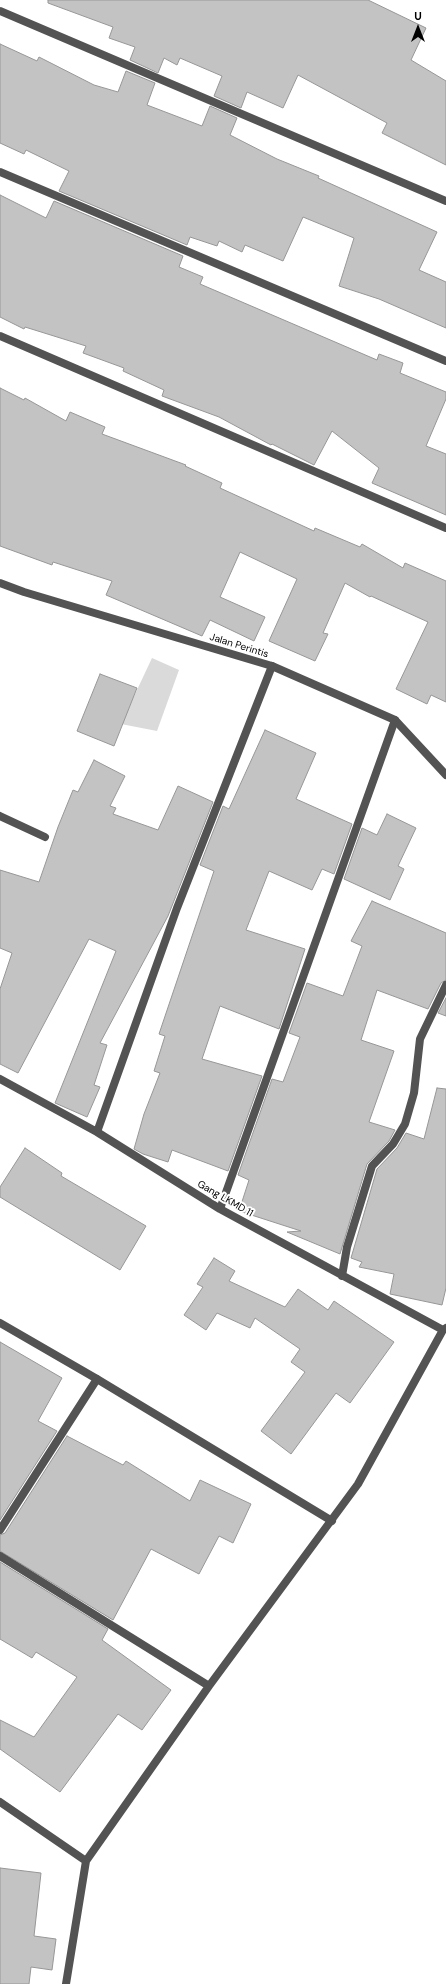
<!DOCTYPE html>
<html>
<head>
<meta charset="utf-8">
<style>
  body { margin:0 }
  #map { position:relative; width:446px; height:1984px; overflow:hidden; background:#fff; font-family:"DM Sans",sans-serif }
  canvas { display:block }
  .north { position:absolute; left:398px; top:8px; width:40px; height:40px; -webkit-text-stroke:3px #fff; paint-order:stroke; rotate:0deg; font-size:11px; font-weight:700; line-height:16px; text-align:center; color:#000 }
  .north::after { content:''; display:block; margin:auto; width:14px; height:18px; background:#000; clip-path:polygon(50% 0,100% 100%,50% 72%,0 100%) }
</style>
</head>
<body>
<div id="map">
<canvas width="446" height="1984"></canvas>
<div class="north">U</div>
</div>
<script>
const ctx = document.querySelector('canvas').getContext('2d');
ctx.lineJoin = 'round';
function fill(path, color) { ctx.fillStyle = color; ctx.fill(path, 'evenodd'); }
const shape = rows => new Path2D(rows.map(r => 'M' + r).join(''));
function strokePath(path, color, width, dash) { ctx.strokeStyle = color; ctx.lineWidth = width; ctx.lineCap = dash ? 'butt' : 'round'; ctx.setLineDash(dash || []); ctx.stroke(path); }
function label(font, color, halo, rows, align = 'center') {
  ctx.font = font + ' "DM Sans",sans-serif'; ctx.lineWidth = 4; ctx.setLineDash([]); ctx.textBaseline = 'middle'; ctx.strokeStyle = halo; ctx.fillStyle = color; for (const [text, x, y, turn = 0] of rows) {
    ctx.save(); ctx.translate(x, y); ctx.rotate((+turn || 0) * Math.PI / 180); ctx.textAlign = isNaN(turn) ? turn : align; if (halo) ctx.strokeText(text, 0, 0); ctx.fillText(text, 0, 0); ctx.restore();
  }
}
fill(shape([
  [152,658,179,670,157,731,121,724]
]), '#dadada');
const building = shape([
  [48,0,368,0,426,28,411,60,446,81,446,165,382,133,387,123,298,75,283,108,247,92,241,108,214,96,222,76,180,58,177,65,164,58,158,73,130,60,135,47,109,38,113,27,48,3,48,0],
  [0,44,37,61,39,57,94,85,118,92,126,71,155,83,147,105,202,126,210,106,237,118,230,135,277,159,319,176,318,178,437,232,419,270,446,282,446,328,379,299,339,286,354,238,303,217,283,261,245,245,242,252,219,241,217,246,190,237,187,245,59,191,69,171,26,150,24,154,0,143,0,44],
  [0,195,46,218,54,201,183,256,179,267,203,277,200,284,377,360,379,354,403,363,400,373,446,392,446,399,426,446,446,454,446,515,372,483,379,468,332,431,314,465,272,444,271,445,219,417,162,396,164,390,123,371,124,368,83,353,86,346,25,327,24,329,0,317,0,195],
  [0,388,24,400,25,398,66,421,70,412,105,427,102,434,186,465,185,466,222,483,220,488,314,531,315,528,360,547,362,544,403,568,405,563,446,581,446,702,431,695,427,704,396,689,428,622,371,596,370,597,345,583,323,633,328,634,315,661,269,641,297,579,240,552,220,597,265,617,254,641,210,620,202,636,106,595,112,581,53,562,52,565,0,546,0,388],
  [100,674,137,688,114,746,77,731,100,674],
  [265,730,316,753,296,799,352,824,334,874,322,869,312,890,269,871,246,930,305,949,279,1029,220,1006,202,1059,262,1076,228,1171,172,1150,168,1162,143,1154,134,1149,144,1114,160,1073,154,1071,165,1036,159,1034,214,871,200,865,223,806,229,809,265,730],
  [94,760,125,776,110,806,116,808,113,814,158,830,178,786,213,802,168,916,100,1043,107,1045,94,1085,100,1087,87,1117,55,1103,116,951,89,939,18,1073,0,1064,0,989,12,953,0,948,0,870,39,882,58,827,73,790,78,792,94,760],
  [387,814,416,828,398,866,404,869,390,900,344,879,362,828,377,835,387,814],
  [372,901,446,933,446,980,441,983,428,1009,377,990,361,1040,394,1051,369,1122,395,1130,389,1141,367,1164,340,1254,287,1232,301,1231,239,1211,249,1180,238,1175,272,1079,283,1082,300,1037,289,1033,307,983,343,996,362,946,351,941,372,901],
  [446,998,446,1016,438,1013,446,998],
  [437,1088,446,1089,446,1288,442,1305,390,1294,394,1274,359,1267,362,1262,351,1258,377,1169,397,1148,406,1133,424,1139,437,1088],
  [25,1148,62,1173,61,1176,146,1226,120,1270,0,1197,0,1187,25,1148],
  [214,1258,235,1271,229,1281,285,1307,298,1289,328,1310,334,1301,394,1342,350,1403,336,1393,291,1454,261,1431,305,1372,291,1362,300,1349,255,1318,250,1328,217,1313,206,1330,184,1315,203,1287,197,1284,214,1258],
  [0,1342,62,1378,38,1421,57,1431,0,1520,0,1342],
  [67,1436,123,1465,126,1461,190,1501,200,1480,251,1504,233,1543,219,1536,199,1574,151,1549,113,1620,0,1551,0,1535,5,1533,67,1436],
  [0,1562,108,1629,102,1640,171,1690,142,1730,118,1714,60,1792,0,1749,0,1720,34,1737,77,1677,36,1652,32,1658,0,1639,0,1562],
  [0,1868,41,1873,34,1936,56,1939,52,1970,31,1967,29,1984,0,1984,0,1868]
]);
fill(building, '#c3c3c3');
strokePath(building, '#979797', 1);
strokePath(shape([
  [0,1323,97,1379,332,1521]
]), '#535353', 8);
strokePath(shape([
  [0,11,446,201],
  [0,172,446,361],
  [0,336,446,528],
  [0,816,45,837],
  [0,1079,97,1132,220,1209,443,1330],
  [97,1132,177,908,272,666],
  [220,1209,395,720],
  [342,1276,347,1247,372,1166,393,1144,405,1124,414,1093,420,1039,446,985],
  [0,1530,97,1379],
  [0,1556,209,1686,358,1484,443,1330,446,1328],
  [0,1802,86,1861],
  [66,1984,86,1861,209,1686]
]), '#535353', 8);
strokePath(shape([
  [0,583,24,592,272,666,395,720,446,775]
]), '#535353', 8);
label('10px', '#000', '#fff', [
  ["Jalan Perintis",239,646,17],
  ["Gang LKMD 11",225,1199,30]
]);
</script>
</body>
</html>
